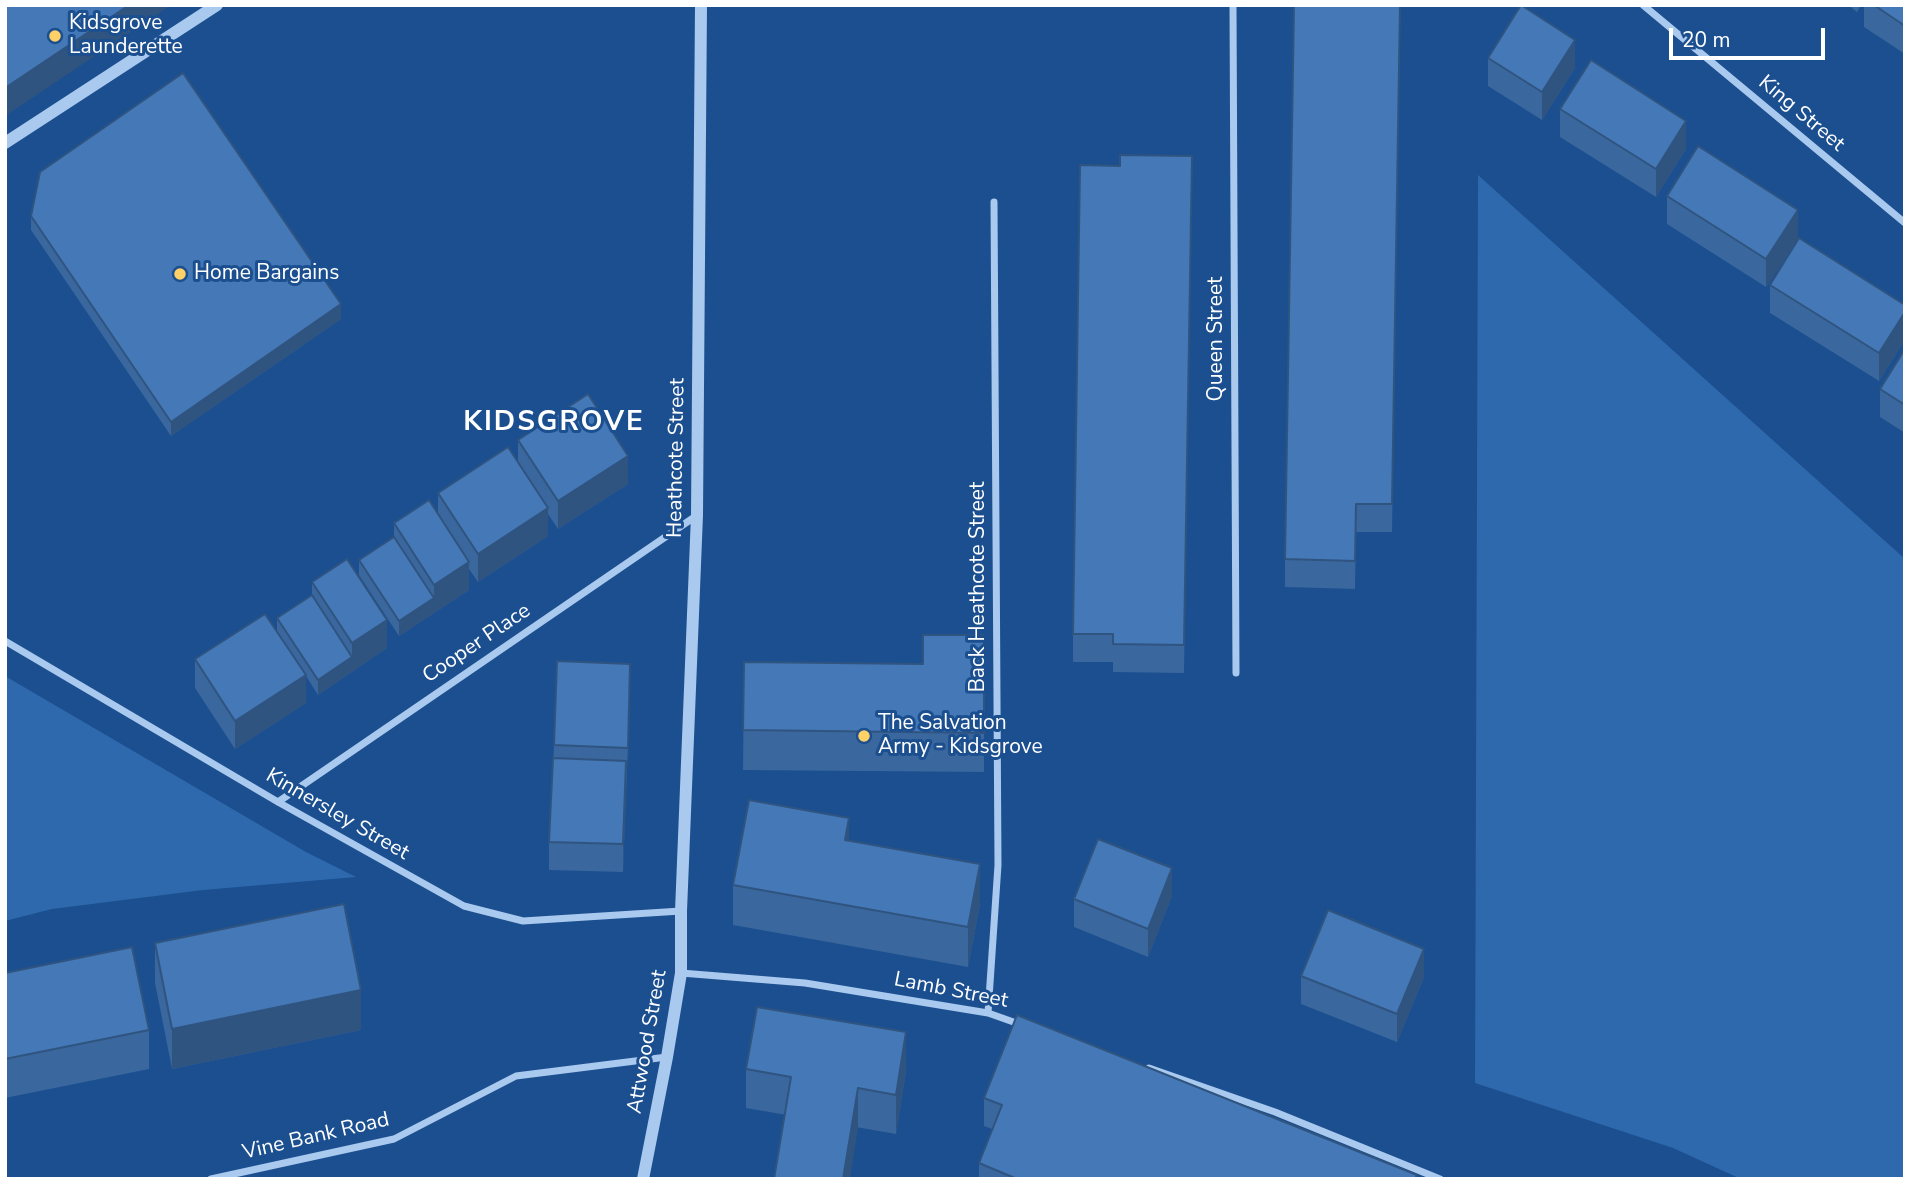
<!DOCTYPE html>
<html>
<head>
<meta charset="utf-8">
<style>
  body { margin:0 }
  #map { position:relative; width:1910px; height:1184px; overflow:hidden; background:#1b4f8f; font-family:"Nunito Sans",sans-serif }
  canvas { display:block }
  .frame { position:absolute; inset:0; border:7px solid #fff; pointer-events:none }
  .scale { position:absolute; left:1669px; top:28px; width:156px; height:32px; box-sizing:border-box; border:4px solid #fff; border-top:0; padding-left:9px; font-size:21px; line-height:24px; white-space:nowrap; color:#fff; -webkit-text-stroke:5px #1b4f8f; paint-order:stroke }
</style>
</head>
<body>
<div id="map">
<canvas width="1910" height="1184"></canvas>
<div class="frame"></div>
<div class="scale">20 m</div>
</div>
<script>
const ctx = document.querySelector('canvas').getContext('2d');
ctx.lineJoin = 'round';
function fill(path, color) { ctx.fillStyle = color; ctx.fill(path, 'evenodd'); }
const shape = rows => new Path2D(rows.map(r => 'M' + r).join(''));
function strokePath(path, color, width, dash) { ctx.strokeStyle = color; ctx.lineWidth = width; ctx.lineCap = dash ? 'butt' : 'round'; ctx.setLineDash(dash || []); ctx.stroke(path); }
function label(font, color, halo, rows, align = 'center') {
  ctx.font = font + ' "Nunito Sans",sans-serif'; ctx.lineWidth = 6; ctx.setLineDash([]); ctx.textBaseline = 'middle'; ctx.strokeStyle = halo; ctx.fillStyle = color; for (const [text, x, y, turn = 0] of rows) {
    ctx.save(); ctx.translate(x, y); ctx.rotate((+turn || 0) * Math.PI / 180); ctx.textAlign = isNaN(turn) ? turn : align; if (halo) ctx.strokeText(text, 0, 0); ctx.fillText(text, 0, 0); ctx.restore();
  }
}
fill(shape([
  [1478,175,1905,559,1905,1179,1741,1179,1673,1148,1475,1083],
  [5,676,306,852,356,877,203,890,52,909,5,921]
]), '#2e69ad');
strokePath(shape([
  [1233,5,1236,673],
  [1643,5,1905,223],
  [5,641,278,802,464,906,523,921,681,911],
  [278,802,696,516],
  [681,973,805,983,988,1013,1022,1025],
  [988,1013,998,865,994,202],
  [1149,1068,1275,1112,1440,1179],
  [211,1179,394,1139,516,1076,667,1057]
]), '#a9c9ee', 7);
strokePath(shape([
  [5,143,217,5],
  [643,1179,667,1057,681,973,681,911,697,515,701,5]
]), '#a9c9ee', 12);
fill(shape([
  [1400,5,1392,532,1356,532,1355,589,1285,587,1285,559],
  [1848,5,1861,5,1857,12],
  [1864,5,1905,5,1905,54,1864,27],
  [1488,58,1575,68,1542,120,1488,86],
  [1560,109,1686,149,1656,197,1560,137],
  [1192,156,1184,673,1113,672,1113,662,1073,662,1073,634,1120,166],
  [1667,196,1798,238,1766,287,1667,224],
  [31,216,341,319,171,436,31,230],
  [1770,285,1905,305,1905,340,1879,381,1770,313],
  [1905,349,1905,433,1880,417,1880,389],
  [518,440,628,484,558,529,548,514,548,536,478,582,469,569,469,590,399,636,359,575,359,560,394,537,394,523,438,513,438,493,518,462],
  [312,582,387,648,318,695,306,676,306,703,235,749,195,688,195,659,277,632,277,618,312,595],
  [984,635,984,772,743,770,744,662,923,664],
  [630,692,623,872,549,870,549,842,554,745],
  [849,841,980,904,968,967,733,925,733,885],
  [1172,896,1148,957,1074,927,1074,899],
  [155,943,361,1030,172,1069,155,983],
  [5,973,149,1030,149,1069,5,1098],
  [1301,976,1424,977,1397,1042,1301,1004],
  [746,1069,906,1071,896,1134,746,1108],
  [984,1098,1417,1179,979,1179,979,1163,992,1129,984,1126]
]), '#3a679d');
fill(shape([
  [129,5,171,5,5,116,5,88],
  [1575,40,1575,68,1542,120,1542,92],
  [1686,121,1686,149,1656,197,1656,169],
  [1798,210,1798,238,1766,287,1766,259],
  [341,304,341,319,171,436,171,422],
  [1905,312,1905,340,1879,381,1879,353],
  [628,456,628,484,558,529,558,501],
  [548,508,548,536,478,582,478,554],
  [469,562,469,590,399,636,399,621,434,598,434,585],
  [387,620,387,648,318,695,318,680,352,657,352,643],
  [630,664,630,692,628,776,628,748],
  [306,675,306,703,235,749,235,721],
  [626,761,626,789,623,872,623,844],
  [849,818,849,858,845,840],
  [980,864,980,904,968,967,968,927],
  [1172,868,1172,896,1148,957,1148,929],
  [1424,949,1424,977,1397,1042,1397,1014],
  [361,990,361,1030,172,1069,172,1029],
  [906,1032,906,1071,896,1134,896,1095],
  [858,1088,858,1128,850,1179,843,1179]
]), '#305480');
const building = shape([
  [5,5,129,5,5,88,5,5],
  [1294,5,1400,5,1392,504,1356,504,1355,561,1285,559,1294,5],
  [1521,5,1575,40,1542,92,1488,58,1521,5],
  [1874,5,1905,5,1905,26,1874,5],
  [1591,60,1686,121,1656,169,1560,109,1591,60],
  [183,73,341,304,171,422,31,216,40,172,183,73],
  [1698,146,1798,210,1766,259,1667,196,1698,146],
  [1120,155,1192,156,1184,645,1113,644,1113,634,1073,634,1080,165,1120,166,1120,155],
  [1799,238,1905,305,1905,312,1879,353,1770,285,1799,238],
  [1905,349,1905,405,1880,389,1905,349],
  [588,394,628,456,558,501,518,440,588,394],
  [508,447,548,508,478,554,438,493,508,447],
  [429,500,469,562,434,585,394,523,429,500],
  [394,537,434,598,399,621,359,560,394,537],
  [347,559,387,620,352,643,312,582,347,559],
  [312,595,352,657,318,680,277,618,312,595],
  [265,614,306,675,235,721,195,659,265,614],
  [923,635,984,635,984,733,743,730,744,662,923,664,923,635],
  [557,661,630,664,628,748,554,745,557,661],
  [553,758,626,761,623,844,549,842,553,758],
  [749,800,849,818,845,840,980,864,968,927,733,885,749,800],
  [1098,839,1172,868,1148,929,1074,899,1098,839],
  [344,904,361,990,172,1029,155,943,344,904],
  [1328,910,1424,949,1397,1014,1301,976,1328,910],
  [132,947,149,1030,5,1059,5,973,132,947],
  [757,1007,906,1032,896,1095,858,1088,843,1179,774,1179,791,1077,746,1069,757,1007],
  [1017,1015,1417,1175,1415,1179,1017,1179,979,1163,1002,1105,984,1098,1017,1015]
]);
fill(building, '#4478b7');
strokePath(building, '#305480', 2);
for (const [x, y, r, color] of [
  [55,36,7,"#ffd166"],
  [180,274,7,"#ffd166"],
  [864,736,7,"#ffd166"]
]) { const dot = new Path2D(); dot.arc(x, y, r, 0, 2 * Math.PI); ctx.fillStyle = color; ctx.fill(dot); strokePath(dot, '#1b4f8f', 2.5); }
label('21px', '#fff', '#1b4f8f', [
  ["Kidsgrove",69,24],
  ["Launderette",69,48],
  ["Home Bargains",194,274],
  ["The Salvation",878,724],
  ["Army - Kidsgrove",878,748]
], 'left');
label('21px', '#fff', '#1b4f8f', [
  ["King Street",1801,114,40],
  ["Queen Street",1217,339,-90],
  ["Heathcote Street",677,458,-89],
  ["Back Heathcote Street",979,587,-90],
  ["Cooper Place",477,644,-34],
  ["Kinnersley Street",337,815,30],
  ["Lamb Street",951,991,11],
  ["Attwood Street",648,1042,-80],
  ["Vine Bank Road",316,1137,-13]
]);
ctx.letterSpacing = '2px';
label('bold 28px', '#fff', '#1b4f8f', [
  ["KIDSGROVE",554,423]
]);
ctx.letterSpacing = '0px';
</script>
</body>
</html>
